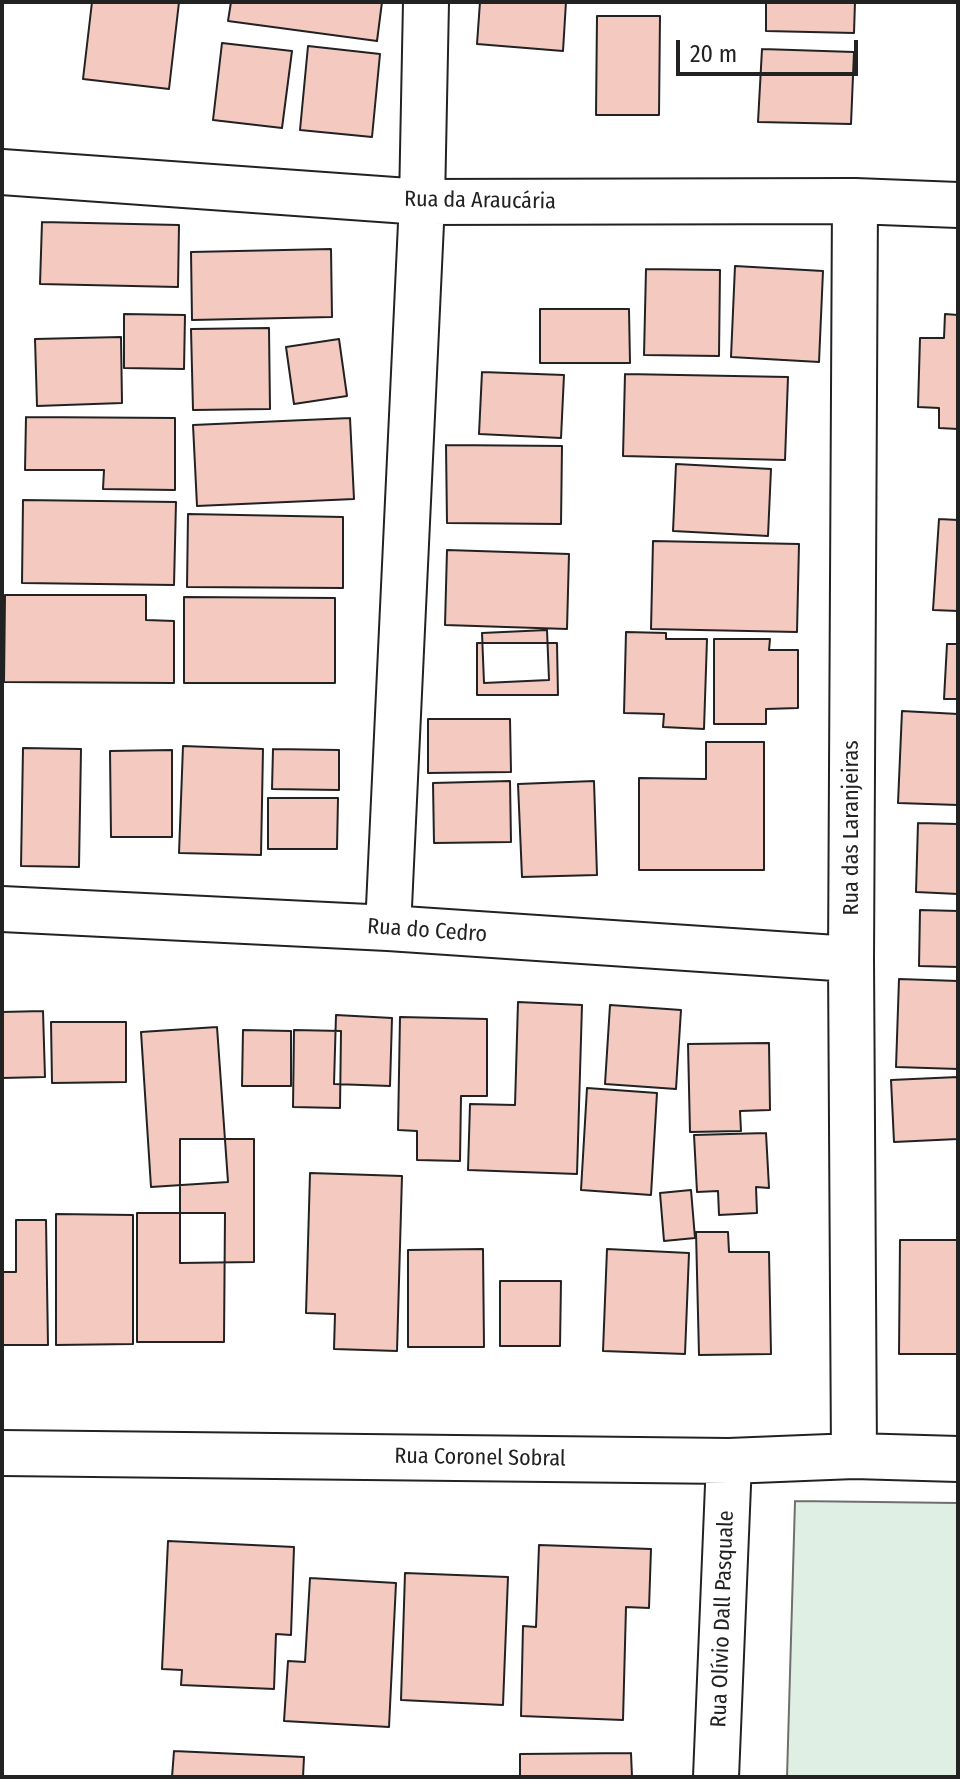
<!DOCTYPE html>
<html>
<head>
<meta charset="utf-8">
<style>
  body { margin:0 }
  #map { position:relative; width:960px; height:1779px; overflow:hidden; background:#fff; font-family:"Fira Sans Condensed",sans-serif }
  canvas { display:block }
  .frame { position:absolute; inset:0; border:4px solid #222; pointer-events:none }
  .scale { position:absolute; left:676px; top:40px; width:182px; height:36px; box-sizing:border-box; border:4px solid #222; border-top:0; padding-left:10px; font-size:24px; line-height:28px; white-space:nowrap; color:#222; -webkit-text-stroke:6px #fff; paint-order:stroke }
</style>
</head>
<body>
<div id="map">
<canvas width="960" height="1779"></canvas>
<div class="frame"></div>
<div class="scale">20 m</div>
</div>
<script>
const ctx = document.querySelector('canvas').getContext('2d');
ctx.lineJoin = 'round';
function fill(path, color) { ctx.fillStyle = color; ctx.fill(path, 'evenodd'); }
const shape = rows => new Path2D(rows.map(r => 'M' + r).join(''));
function strokePath(path, color, width, dash) { ctx.strokeStyle = color; ctx.lineWidth = width; ctx.lineCap = dash ? 'butt' : 'round'; ctx.setLineDash(dash || []); ctx.stroke(path); }
function label(font, color, halo, rows, align = 'center') {
  ctx.font = font + ' "Fira Sans Condensed",sans-serif'; ctx.lineWidth = 6; ctx.setLineDash([]); ctx.textBaseline = 'middle'; ctx.strokeStyle = halo; ctx.fillStyle = color; for (const [text, x, y, turn = 0] of rows) {
    ctx.save(); ctx.translate(x, y); ctx.rotate((+turn || 0) * Math.PI / 180); ctx.textAlign = isNaN(turn) ? turn : align; if (halo) ctx.strokeText(text, 0, 0); ctx.fillText(text, 0, 0); ctx.restore();
  }
}
const green = shape([
  [795,1501,958,1503,958,1777,787,1777,795,1501]
]);
fill(green, '#e0efe3');
strokePath(green, '#6f6f6f', 2);
const building = shape([
  [92,2,179,2,169,89,83,79,92,2],
  [231,2,382,2,377,41,228,21,231,2],
  [480,2,566,2,563,51,477,44,480,2],
  [766,2,855,2,854,33,766,31,766,2],
  [597,16,660,16,659,115,596,115,597,16],
  [222,43,292,51,282,128,213,120,222,43],
  [308,46,380,54,372,137,300,130,308,46],
  [762,49,854,52,851,124,758,122,762,49],
  [42,222,179,225,178,287,40,284,42,222],
  [331,249,332,317,192,320,191,252,331,249],
  [735,266,823,271,819,362,731,357,735,266],
  [646,269,720,270,719,356,644,355,646,269],
  [540,309,629,309,630,363,540,363,540,309],
  [124,314,185,315,184,369,124,368,124,314],
  [945,314,958,315,958,429,939,428,939,408,918,407,920,338,944,338,945,314],
  [269,328,270,409,193,410,191,329,269,328],
  [121,337,122,403,37,406,35,339,121,337],
  [339,339,347,396,294,404,286,347,339,339],
  [482,372,564,375,561,438,479,434,482,372],
  [625,374,788,377,785,460,623,456,625,374],
  [26,417,175,418,175,490,103,489,104,470,25,470,26,417],
  [350,418,354,499,197,506,193,425,350,418],
  [446,445,562,446,561,524,447,523,446,445],
  [676,464,771,469,768,536,673,531,676,464],
  [23,500,176,502,174,585,22,583,23,500],
  [188,514,343,517,343,588,187,587,188,514],
  [939,519,958,520,958,611,933,610,939,519],
  [653,541,799,544,797,632,651,629,653,541],
  [447,550,569,554,567,629,445,625,447,550],
  [5,595,146,595,146,620,174,621,174,683,4,682,5,595],
  [184,597,335,598,335,683,184,683,184,597],
  [547,630,549,680,484,683,482,633,547,630],
  [626,632,666,633,666,639,707,639,704,729,663,727,664,714,624,713,626,632],
  [714,639,770,639,769,650,798,650,798,708,766,709,766,724,714,724,714,639],
  [477,643,557,643,558,695,477,695,477,643],
  [947,644,958,644,958,699,944,699,947,644],
  [902,711,958,714,958,805,898,803,902,711],
  [428,719,510,719,511,772,428,773,428,719],
  [706,742,764,742,764,870,639,870,639,778,706,779,706,742],
  [183,746,263,749,261,855,179,853,183,746],
  [23,748,81,749,79,867,21,866,23,748],
  [273,749,339,750,339,790,272,789,273,749],
  [172,750,172,837,111,837,110,751,172,750],
  [510,781,511,842,434,843,433,783,510,781],
  [594,781,597,875,522,877,518,784,594,781],
  [268,798,338,798,337,849,268,849,268,798],
  [918,823,958,824,958,894,916,892,918,823],
  [920,910,958,911,958,967,919,966,920,910],
  [899,979,958,981,958,1069,896,1067,899,979],
  [518,1002,582,1005,577,1174,468,1170,470,1104,515,1105,518,1002],
  [610,1005,681,1010,676,1089,605,1084,610,1005],
  [43,1011,45,1077,2,1078,2,1012,43,1011],
  [336,1015,392,1018,390,1086,334,1084,336,1015],
  [400,1017,487,1019,487,1096,461,1096,460,1161,417,1160,417,1131,398,1130,400,1017],
  [51,1022,126,1022,126,1082,52,1083,51,1022],
  [217,1027,228,1182,151,1187,141,1032,217,1027],
  [243,1030,291,1031,291,1086,242,1086,243,1030],
  [294,1030,341,1031,340,1108,293,1107,294,1030],
  [769,1043,770,1110,740,1111,741,1131,690,1132,688,1044,769,1043],
  [958,1077,958,1139,894,1142,891,1080,958,1077],
  [587,1088,657,1093,651,1195,581,1190,587,1088],
  [766,1133,769,1188,756,1187,757,1213,719,1215,718,1191,697,1192,694,1135,766,1133],
  [180,1139,254,1139,254,1262,180,1263,180,1139],
  [310,1173,402,1176,397,1351,334,1349,335,1314,306,1313,310,1173],
  [691,1190,695,1238,664,1241,660,1193,691,1190],
  [137,1213,225,1213,224,1342,137,1342,137,1213],
  [56,1214,133,1215,133,1344,56,1345,56,1214],
  [16,1220,46,1220,48,1345,2,1345,2,1272,16,1272,16,1220],
  [696,1232,728,1232,729,1252,769,1252,771,1354,699,1355,696,1232],
  [900,1240,958,1240,958,1354,899,1354,900,1240],
  [483,1249,484,1347,408,1347,408,1250,483,1249],
  [607,1249,689,1253,685,1354,603,1351,607,1249],
  [500,1281,561,1281,560,1346,500,1346,500,1281],
  [168,1541,294,1547,291,1635,276,1634,274,1689,181,1685,182,1670,162,1669,168,1541],
  [539,1545,651,1549,649,1608,626,1607,623,1720,521,1716,523,1626,536,1627,539,1545],
  [405,1573,508,1577,503,1705,401,1700,405,1573],
  [310,1578,396,1583,389,1727,284,1721,288,1661,305,1662,310,1578],
  [174,1751,304,1757,303,1777,172,1777,174,1751],
  [631,1753,632,1777,520,1777,520,1754,631,1753]
]);
fill(building, '#f3c9c0');
strokePath(building, '#222', 2);
const minor = shape([
  [2,172,422,202,855,201,958,205],
  [2,909,388,928,851,959],
  [388,928,422,202,426,2],
  [2,1453,729,1461,854,1456,958,1459],
  [854,1456,851,959,855,201],
  [716,1777,729,1461]
]);
strokePath(minor, '#222', 48);
strokePath(minor, '#fff', 44);
label('22px', '#222', '#fff', [
  ["Rua da Araucária",480,201,1],
  ["Rua das Laranjeiras",852,828,-90],
  ["Rua do Cedro",427,931,4],
  ["Rua Coronel Sobral",480,1458,1],
  ["Rua Olívio Dall Pasquale",723,1619,-88]
]);
</script>
</body>
</html>
